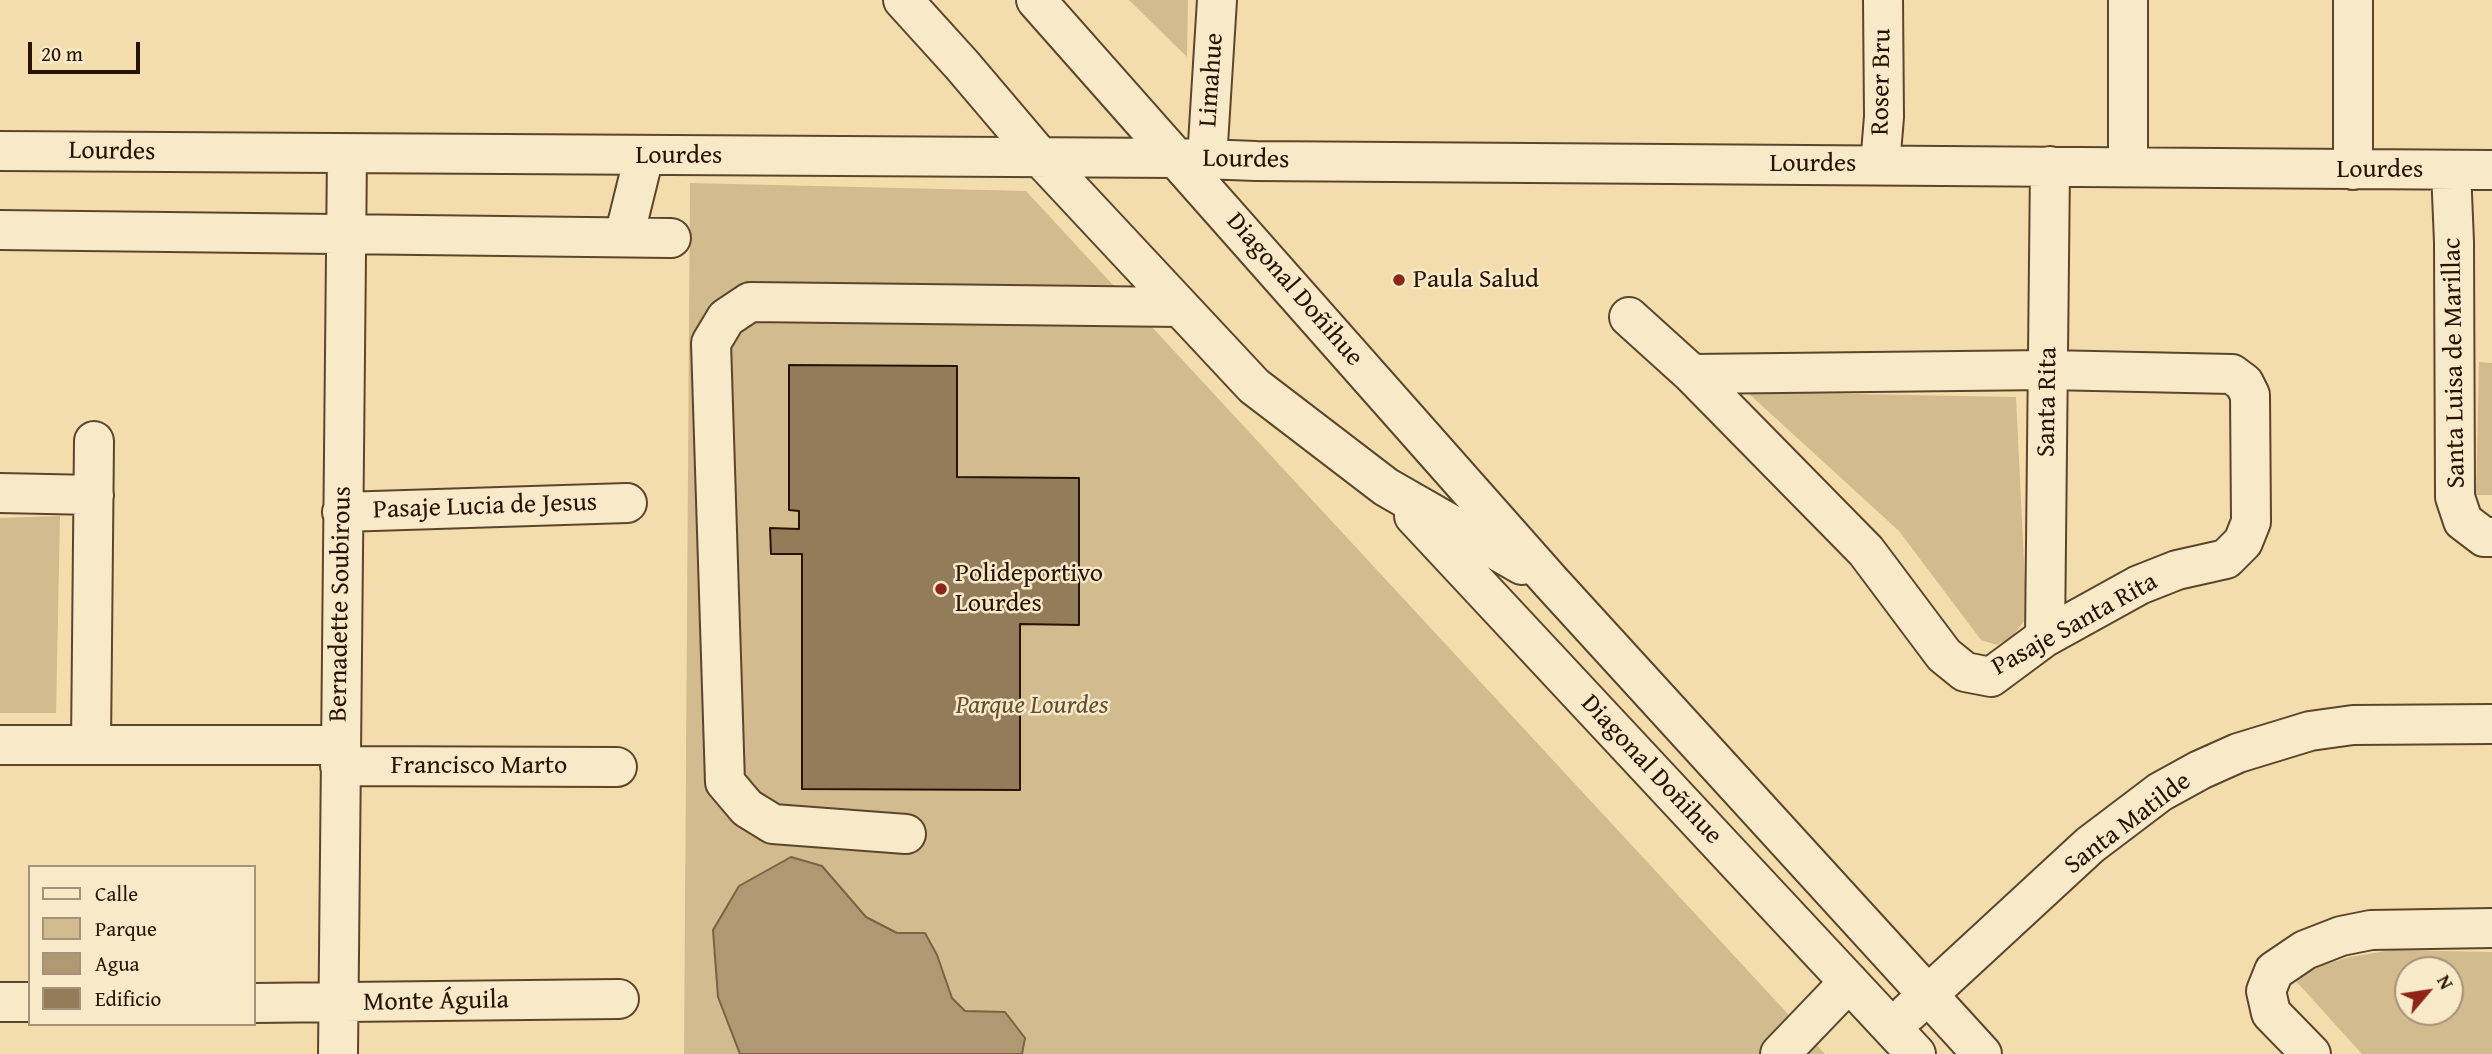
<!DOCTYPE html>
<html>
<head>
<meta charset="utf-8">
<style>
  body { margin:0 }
  #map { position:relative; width:2492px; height:1054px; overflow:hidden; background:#f4ddac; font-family:"Gentium Book Plus",serif }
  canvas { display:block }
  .legend { position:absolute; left:28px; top:865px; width:228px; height:161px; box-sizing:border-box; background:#f8e9c9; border:2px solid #a59379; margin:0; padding:9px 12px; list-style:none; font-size:21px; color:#281300 }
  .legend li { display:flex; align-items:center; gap:14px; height:35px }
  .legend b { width:35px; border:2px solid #a59379 }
  .north { position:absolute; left:2394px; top:956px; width:70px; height:70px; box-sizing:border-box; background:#f8e9c9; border:2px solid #a59379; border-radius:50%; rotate:61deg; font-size:19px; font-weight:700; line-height:28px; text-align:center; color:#281300 }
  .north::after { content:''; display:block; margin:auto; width:24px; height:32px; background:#8f2418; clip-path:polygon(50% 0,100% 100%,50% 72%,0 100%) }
  .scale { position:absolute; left:28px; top:42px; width:112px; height:32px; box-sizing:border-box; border:4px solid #281300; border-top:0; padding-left:9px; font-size:21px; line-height:24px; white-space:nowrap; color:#281300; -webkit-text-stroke:5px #f8e9c9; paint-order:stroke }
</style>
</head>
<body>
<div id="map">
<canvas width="2492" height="1054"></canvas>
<ul class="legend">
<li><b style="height:9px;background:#f8e9c9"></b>Calle</li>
<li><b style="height:19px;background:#d1bb8f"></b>Parque</li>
<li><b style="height:19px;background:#af9872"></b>Agua</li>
<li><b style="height:19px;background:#927c59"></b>Edificio</li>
</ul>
<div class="north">N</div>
<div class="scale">20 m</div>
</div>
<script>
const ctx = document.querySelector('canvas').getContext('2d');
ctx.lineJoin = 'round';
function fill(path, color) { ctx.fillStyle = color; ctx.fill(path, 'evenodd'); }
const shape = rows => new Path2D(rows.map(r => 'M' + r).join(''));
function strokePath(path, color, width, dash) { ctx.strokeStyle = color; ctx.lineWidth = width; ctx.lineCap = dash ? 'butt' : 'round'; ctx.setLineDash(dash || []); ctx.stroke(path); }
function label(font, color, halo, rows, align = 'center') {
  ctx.font = font + ' "Gentium Book Plus",serif'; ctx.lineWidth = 5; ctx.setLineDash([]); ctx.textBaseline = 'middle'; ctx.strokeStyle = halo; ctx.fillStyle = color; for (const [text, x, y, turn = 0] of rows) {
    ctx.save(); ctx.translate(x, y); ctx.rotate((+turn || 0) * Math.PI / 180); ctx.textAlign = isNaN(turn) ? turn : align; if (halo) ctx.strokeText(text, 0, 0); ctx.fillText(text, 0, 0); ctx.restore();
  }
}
fill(shape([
  [1129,0,1188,0,1187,57],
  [690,183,1026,191,1825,1054,684,1054],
  [2479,362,2492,363,2492,495,2476,495],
  [1747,392,2016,397,2025,583,2024,621,2012,637,1997,645,1981,640,1899,531],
  [60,516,56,713,0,713,0,518],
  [2392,950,2492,952,2492,1054,2362,1054,2295,980,2322,965,2350,957],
  [2408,970,2450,970,2450,1012,2408,1012]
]), '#d1bb8f');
const water = shape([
  [791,857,822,866,866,917,897,933,925,933,937,955,952,998,965,1011,1005,1012,1025,1038,1022,1054,740,1054,718,997,713,930,739,886,791,857]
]);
fill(water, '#af9872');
strokePath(water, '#796344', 2);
const building = shape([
  [789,365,957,366,957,477,1079,478,1079,625,1020,624,1020,790,802,789,802,554,771,554,770,528,799,529,799,511,789,510,789,365]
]);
fill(building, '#927c59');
strokePath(building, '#281300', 2);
const minor = shape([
  [903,0,962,65,1041,158,1254,386,1386,487,1522,565],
  [1036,0,1551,582,1982,1054],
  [2128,0,2128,167],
  [0,151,1177,158,1256,161,2492,170],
  [1207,160,1217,0],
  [1880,165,1884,117,1883,0],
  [2353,170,2353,0],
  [2451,170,2454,242,2455,497,2463,521,2484,537,2492,537],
  [0,230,671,238],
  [624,237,644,156],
  [1629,317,1692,374,1866,551,1944,655,1965,672,1991,677,2045,637,2139,585,2177,570,2226,559,2243,542,2251,522,2250,395,2244,383,2232,374,2048,370,1692,374],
  [0,493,94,495],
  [342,512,627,503],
  [1414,516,1916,1054],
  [2045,637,2050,166],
  [0,745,340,745],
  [91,745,94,441],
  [340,766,617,767],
  [906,834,773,824,747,808,725,782,711,343,726,318,750,302,1180,307],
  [0,1002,30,1002],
  [254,1003,619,999],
  [1908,1013,2090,845,2160,792,2200,770,2238,753,2310,731,2353,725,2492,724],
  [338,1054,347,154],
  [1780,1054,1849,982],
  [2311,1054,2271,1013,2266,991,2274,971,2305,950,2341,936,2371,930,2492,928]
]);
strokePath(minor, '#5b462b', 42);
strokePath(minor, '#f8e9c9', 38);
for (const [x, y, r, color] of [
  [1399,280,7,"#8f2418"],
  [941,589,7,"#8f2418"]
]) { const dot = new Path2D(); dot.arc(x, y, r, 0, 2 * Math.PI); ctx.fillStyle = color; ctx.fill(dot); strokePath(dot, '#f8e9c9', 2.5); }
label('26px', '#281300', '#f8e9c9', [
  ["Limahue",1212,80,-86],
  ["Roser Bru",1882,82,-89],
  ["Lourdes",112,152,1],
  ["Lourdes",679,156],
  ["Lourdes",1246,160,1],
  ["Lourdes",1813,164],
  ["Lourdes",2380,170],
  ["Diagonal Doñihue",1294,290,49],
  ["Santa Luisa de Marillac",2455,363,-91],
  ["Santa Rita",2048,402,-89],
  ["Pasaje Lucia de Jesus",485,507,-2],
  ["Bernadette Soubirous",341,604,-89],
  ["Pasaje Santa Rita",2075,625,-29],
  ["Francisco Marto",479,766],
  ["Diagonal Doñihue",1651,770,47],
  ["Santa Matilde",2128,824,-37],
  ["Monte Águila",436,1002,-1]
]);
label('26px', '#281300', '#f8e9c9', [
  ["Paula Salud",1413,280],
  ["Polideportivo",955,574],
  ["Lourdes",955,604]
], 'left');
label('italic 26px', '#634e32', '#f8e9c9', [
  ["Parque Lourdes",1032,706]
]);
</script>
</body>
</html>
